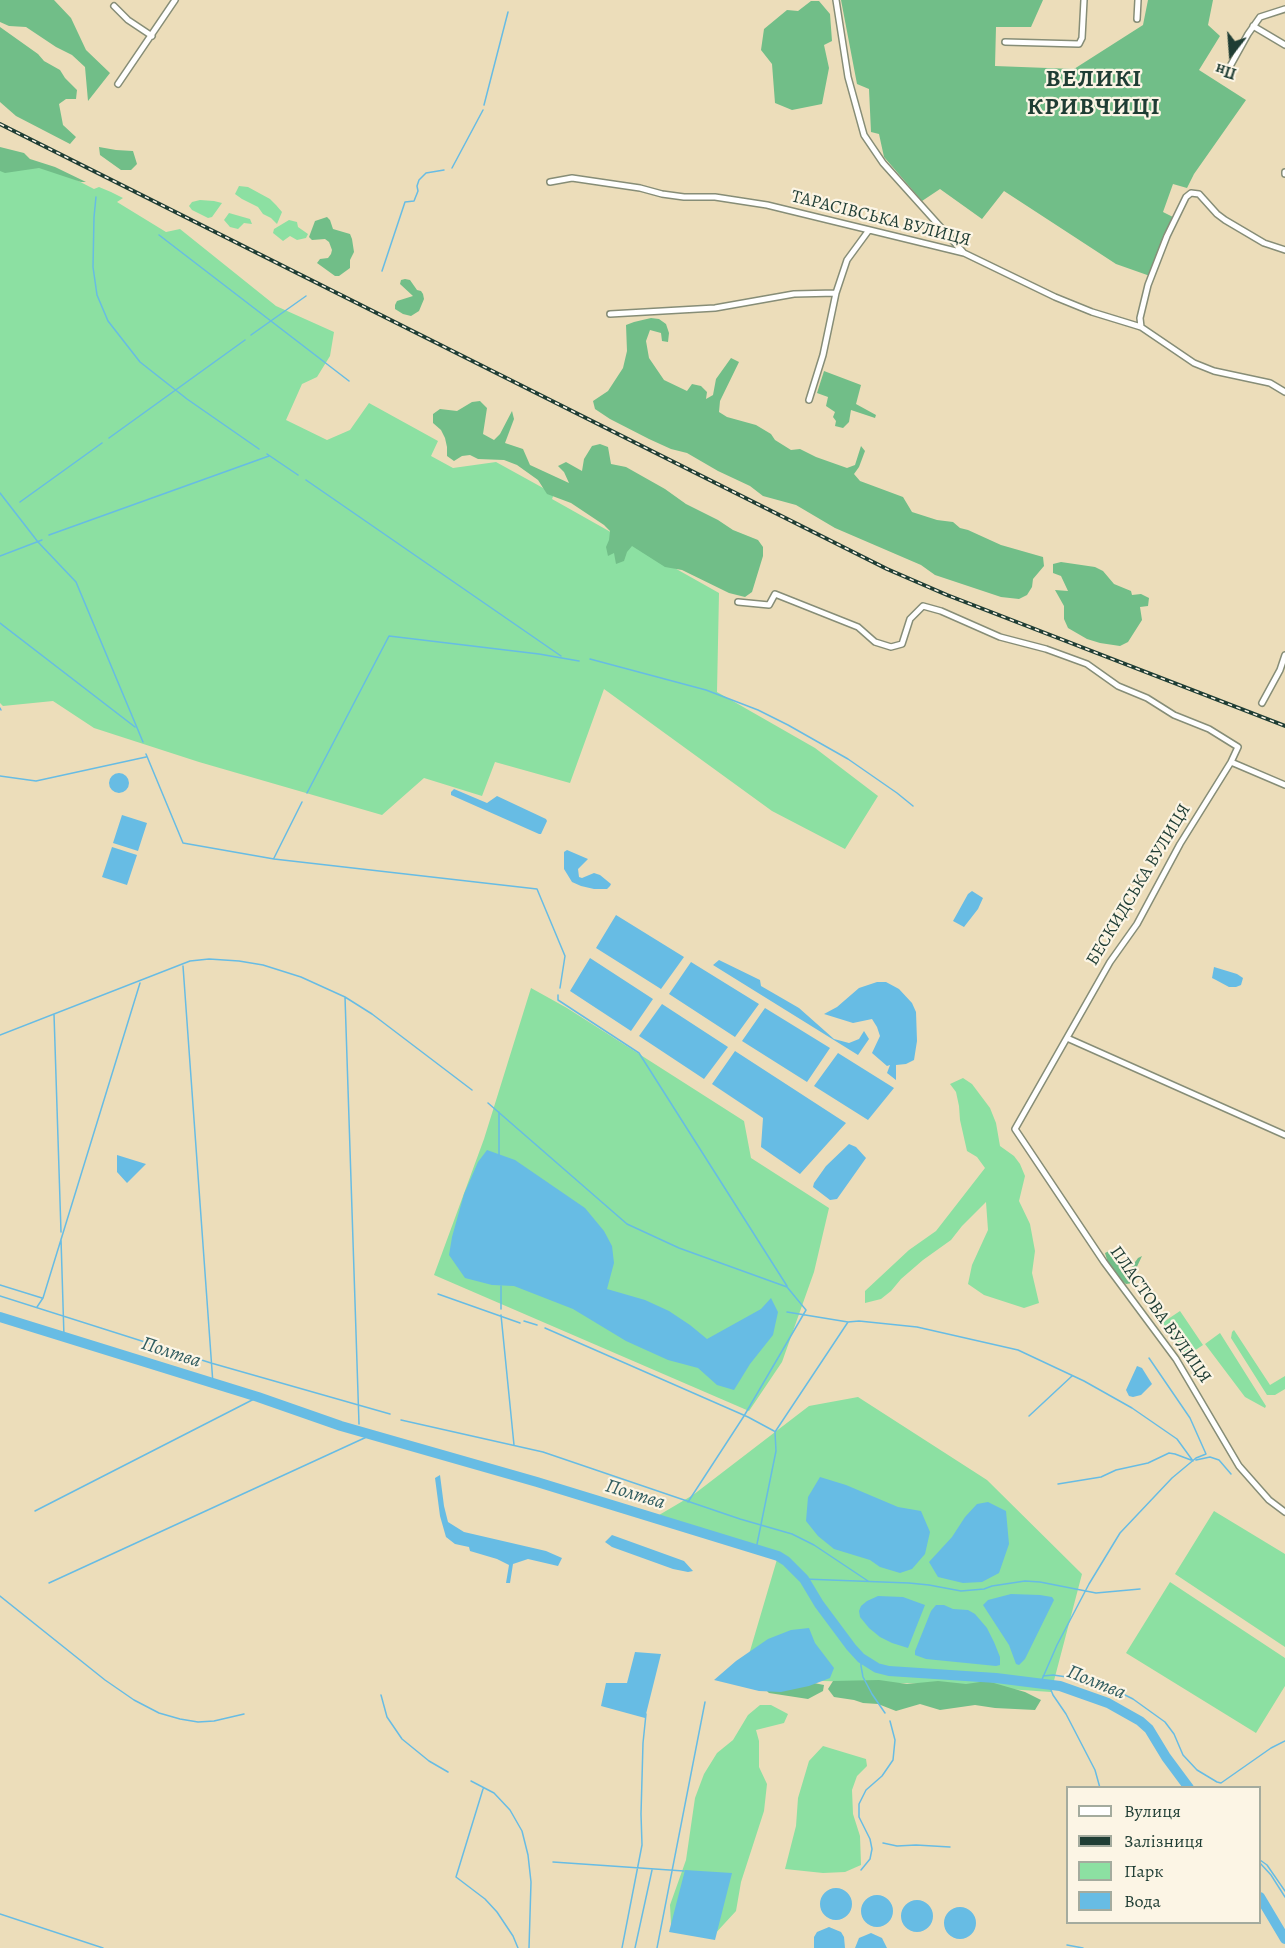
<!DOCTYPE html>
<html>
<head>
<meta charset="utf-8">
<style>
  body { margin:0 }
  #map { position:relative; width:1285px; height:1948px; overflow:hidden; background:#ecddba; font-family:Alegreya,serif }
  canvas { display:block }
  .legend { position:absolute; left:1066px; top:1786px; width:195px; height:138px; box-sizing:border-box; background:#fcf5e5; border:2px solid #a4ab9e; margin:0; padding:8px 10px; list-style:none; font-size:18px; color:#1f3d34 }
  .legend li { display:flex; align-items:center; gap:12px; height:30px }
  .legend b { width:30px; border:2px solid #a4ab9e }
  .north { position:absolute; left:1201px; top:24px; width:60px; height:60px; -webkit-text-stroke:4px #fcf5e5; paint-order:stroke; rotate:197deg; font-size:16px; font-weight:700; line-height:24px; text-align:center; color:#1f3d34 }
  .north::after { content:''; display:block; margin:auto; width:21px; height:27px; background:#1f3d34; clip-path:polygon(50% 0,100% 100%,50% 72%,0 100%) }
</style>
</head>
<body>
<div id="map">
<canvas width="1285" height="1948"></canvas>
<ul class="legend">
<li><b style="height:8px;background:#fff"></b>Вулиця</li>
<li><b style="height:8px;background:#1f3d34"></b>Залізниця</li>
<li><b style="height:16px;background:#8ce0a2"></b>Парк</li>
<li><b style="height:16px;background:#67bce4"></b>Вода</li>
</ul>
<div class="north">Пн</div>
</div>
<script>
const ctx = document.querySelector('canvas').getContext('2d');
ctx.lineJoin = 'round';
function fill(path, color) { ctx.fillStyle = color; ctx.fill(path, 'evenodd'); }
const shape = rows => new Path2D(rows.map(r => 'M' + r).join(''));
function strokePath(path, color, width, dash) { ctx.strokeStyle = color; ctx.lineWidth = width; ctx.lineCap = dash ? 'butt' : 'round'; ctx.setLineDash(dash || []); ctx.stroke(path); }
function label(font, color, halo, rows, align = 'center') {
  ctx.font = font + ' Alegreya,serif'; ctx.lineWidth = 4.5; ctx.setLineDash([]); ctx.textBaseline = 'middle'; ctx.strokeStyle = halo; ctx.fillStyle = color; for (const [text, x, y, turn = 0] of rows) {
    ctx.save(); ctx.translate(x, y); ctx.rotate((+turn || 0) * Math.PI / 180); ctx.textAlign = isNaN(turn) ? turn : align; if (halo) ctx.strokeText(text, 0, 0); ctx.fillText(text, 0, 0); ctx.restore();
  }
}
fill(shape([
  [0,158,51,167,94,189,99,187,111,192,123,198,117,202,166,232,180,229,276,306,334,332,330,356,317,377,302,384,286,420,327,440,350,430,369,403,438,441,431,456,453,468,496,462,554,494,552,499,719,593,717,692,815,748,878,796,845,849,772,811,604,689,570,783,495,762,482,796,424,778,382,815,199,762,94,728,53,701,3,706,0,703],
  [239,186,248,187,270,199,276,205,282,212,277,224,271,218,263,214,258,207,242,199,235,194],
  [200,200,214,201,222,203,212,217,208,218,192,210,189,206,192,202],
  [229,213,250,219,252,224,244,223,238,229,230,227,224,220],
  [289,220,297,222,298,227,308,234,306,238,297,240,290,236,283,241,273,233,274,229],
  [531,988,567,1008,744,1121,751,1158,829,1208,814,1272,782,1362,749,1411,434,1275,484,1139],
  [963,1078,972,1084,990,1108,996,1123,1000,1146,1014,1156,1020,1164,1025,1176,1019,1201,1030,1224,1035,1251,1032,1273,1039,1303,1024,1308,984,1295,968,1284,972,1265,988,1230,986,1202,962,1226,951,1240,923,1260,901,1279,891,1291,881,1299,865,1303,865,1291,909,1250,936,1231,985,1168,977,1157,967,1151,960,1120,959,1106,956,1092,950,1084],
  [1180,1311,1203,1345,1185,1357,1162,1323],
  [1234,1330,1270,1385,1285,1376,1285,1389,1275,1395,1267,1395,1231,1338,1232,1332],
  [1220,1333,1266,1406,1265,1408,1245,1397,1205,1344],
  [858,1397,987,1480,1082,1574,1051,1692,934,1684,786,1680,745,1668,778,1556,654,1518,693,1495,809,1406],
  [1214,1511,1285,1554,1285,1647,1175,1574],
  [1170,1582,1285,1658,1285,1686,1256,1733,1126,1653],
  [760,1705,771,1705,788,1714,784,1723,756,1730,759,1741,759,1767,767,1784,764,1811,741,1882,736,1911,713,1936,676,1932,671,1924,670,1905,686,1860,695,1798,704,1774,717,1753,733,1740,748,1715],
  [823,1746,866,1759,867,1766,857,1776,852,1790,853,1814,860,1836,861,1865,845,1872,823,1873,785,1869,796,1826,798,1798,809,1761]
]), '#8ce0a2');
fill(shape([
  [0,0,54,0,71,18,86,50,110,73,88,101,85,67,72,55,56,47,26,27,9,26,0,22],
  [841,0,1043,0,1031,27,996,27,995,66,1074,69,1143,25,1148,0,1213,0,1208,25,1220,36,1199,70,1246,100,1194,174,1187,188,1173,184,1163,212,1173,217,1150,276,1116,264,1004,191,982,219,940,189,922,201,884,157,879,134,871,132,869,89,857,84],
  [811,1,819,1,830,14,832,41,824,45,829,68,822,104,792,110,775,103,772,64,761,50,764,29,787,10,798,11],
  [0,27,38,54,44,61,60,70,65,78,77,90,76,99,66,99,59,104,63,125,76,137,70,144,16,116,0,102],
  [0,147,24,153,30,159,55,167,86,182,81,182,39,168,5,173,0,171],
  [99,147,116,150,133,151,137,164,131,170,121,170,100,155],
  [327,217,330,220,333,229,350,234,352,239,354,252,350,260,350,268,339,276,335,276,317,263,320,259,328,258,331,254,332,250,329,242,325,239,312,240,309,237,315,221],
  [405,279,410,280,417,290,421,291,423,294,424,299,419,311,411,316,403,314,395,309,395,305,397,301,413,296,400,284,401,280],
  [651,318,659,319,666,324,669,333,668,342,662,341,661,333,650,330,646,341,649,358,664,380,687,391,692,384,701,386,707,392,706,399,713,395,716,379,731,358,739,362,720,401,719,412,727,417,756,425,771,434,775,440,791,450,800,449,816,457,847,468,855,465,861,446,865,451,859,467,854,474,860,481,903,497,912,512,937,520,953,522,960,528,968,530,1001,545,1043,557,1044,566,1033,579,1032,587,1027,595,1019,599,1001,597,935,575,921,565,835,528,796,505,763,496,750,486,718,471,687,453,671,449,649,439,610,419,595,409,593,401,608,391,623,368,627,351,626,325,634,322],
  [824,371,861,385,856,404,876,415,875,418,851,410,849,422,843,428,835,426,836,421,833,417,835,412,826,406,828,397,817,393],
  [480,401,487,408,483,434,494,440,500,434,512,411,514,419,505,443,523,449,530,465,569,483,564,472,558,466,566,462,582,471,584,459,592,446,600,444,608,447,611,464,626,467,665,489,686,504,718,520,733,530,758,540,763,547,763,556,752,592,745,597,729,593,682,570,665,567,632,546,627,552,624,561,616,564,614,553,608,556,606,547,609,540,610,531,604,525,571,503,547,494,538,480,517,465,504,460,478,459,470,455,462,456,454,461,447,456,447,447,445,438,441,430,433,423,433,414,440,409,457,411,472,402],
  [1061,562,1095,567,1103,571,1114,584,1131,591,1132,595,1141,594,1149,598,1148,606,1140,607,1142,620,1128,642,1120,646,1100,643,1087,639,1068,628,1064,619,1064,606,1055,590,1068,591,1061,576,1053,573,1053,564],
  [1109,1251,1112,1252,1127,1273,1138,1258,1142,1256,1133,1275,1133,1283,1126,1284,1122,1281,1108,1263,1105,1253],
  [879,1680,907,1684,938,1681,966,1684,987,1681,1025,1692,1041,1700,1035,1710,995,1708,975,1705,940,1710,920,1704,896,1711,878,1704,863,1703,854,1700,834,1697,828,1689,833,1681],
  [814,1683,824,1685,823,1691,808,1699,769,1693,762,1686]
]), '#71be88');
fill(shape([
  '109 783a10 10 0 1 1 20 0a10 10 0 1 1-20 0Z',
  [454,789,487,803,497,796,546,819,547,821,541,834,539,834,451,795,451,792],
  [122,815,147,823,138,851,113,843],
  [112,847,137,855,127,885,102,877],
  [567,850,588,859,578,869,579,877,582,878,594,873,600,875,611,884,610,886,607,889,594,889,581,886,572,882,564,869,564,852],
  [972,891,983,898,978,909,964,927,953,921,968,894],
  [616,915,684,957,661,989,596,948],
  [590,958,653,999,631,1031,570,991],
  [719,960,760,980,761,986,799,1008,834,1039,849,1043,859,1039,864,1031,869,1039,858,1055,713,965],
  [691,962,759,1004,735,1037,669,994],
  [1214,967,1237,974,1243,978,1241,985,1236,987,1229,987,1216,980,1212,978],
  [877,982,886,982,899,989,912,1003,916,1012,917,1041,914,1060,906,1064,896,1065,896,1080,887,1073,890,1065,887,1066,872,1053,880,1036,877,1027,872,1019,853,1023,824,1014,837,1007,859,988],
  [662,1004,728,1047,704,1079,639,1036],
  [765,1008,830,1048,807,1082,742,1041],
  [735,1051,846,1123,800,1174,761,1147,763,1118,712,1084],
  [838,1053,894,1088,868,1120,814,1086],
  [849,1144,856,1147,866,1158,837,1199,830,1200,813,1187,814,1183,826,1166],
  [487,1150,515,1160,585,1208,604,1231,612,1246,614,1263,607,1289,645,1300,669,1311,690,1325,707,1339,761,1309,771,1298,778,1312,773,1335,750,1364,734,1390,717,1385,698,1368,668,1360,626,1341,573,1309,514,1286,492,1285,465,1278,449,1255,452,1237,464,1194,478,1162],
  [117,1155,146,1164,127,1183,117,1172],
  [1137,1366,1142,1368,1152,1384,1141,1395,1133,1397,1129,1396,1126,1390],
  [440,1475,444,1506,448,1522,464,1532,546,1551,562,1558,558,1566,528,1559,513,1564,510,1583,506,1583,509,1565,497,1559,470,1551,469,1547,455,1544,446,1537,440,1516,435,1478],
  [820,1477,846,1485,898,1507,921,1511,930,1532,925,1554,912,1569,900,1573,880,1567,870,1560,834,1549,818,1536,806,1521,808,1497],
  [988,1502,1006,1511,1009,1544,999,1573,982,1582,963,1583,938,1577,929,1562,952,1537,965,1517,977,1504],
  [612,1535,684,1561,693,1571,688,1572,673,1569,612,1547,605,1542],
  [1011,1594,1040,1595,1052,1597,1054,1600,1025,1659,1019,1665,1016,1664,1009,1645,983,1605,988,1600],
  [878,1596,903,1597,925,1605,908,1648,892,1643,880,1637,869,1628,860,1617,859,1611,861,1606,867,1601],
  [936,1605,944,1605,953,1609,968,1610,975,1614,987,1628,994,1642,1000,1657,1000,1665,996,1666,926,1659,915,1655,915,1651,931,1611],
  [809,1628,815,1643,834,1668,830,1678,809,1686,781,1692,759,1691,714,1680,736,1661,768,1639,791,1630],
  [635,1652,661,1654,645,1718,601,1706,606,1683,627,1683],
  [685,1870,732,1873,715,1940,669,1932],
  '820 1904a16 16 0 1 1 32 0a16 16 0 1 1-32 0Z',
  '861 1911a16 16 0 1 1 32 0a16 16 0 1 1-32 0Z',
  '901 1916a16 16 0 1 1 32 0a16 16 0 1 1-32 0Z',
  '944 1923a16 16 0 1 1 32 0a16 16 0 1 1-32 0Z',
  [829,1927,841,1932,844,1937,845,1948,814,1948,814,1937,817,1932],
  [871,1933,882,1938,887,1948,855,1948,859,1938]
]), '#67bce4');
strokePath(shape([
  [484,105,508,12],
  [452,168,483,110],
  [96,197,94,217,93,267,97,295,108,321,140,362,187,399,259,449],
  [159,235,349,381],
  [382,271,405,202,414,201,418,191,417,186,419,180,426,173,444,170],
  [251,335,306,296],
  [109,438,245,340],
  [267,454,298,475],
  [306,480,561,656],
  [0,493,38,542,76,582,143,742],
  [20,502,102,443],
  [49,535,269,456],
  [0,556,42,540],
  [0,623,135,727],
  [590,659,706,690,758,710,788,725,848,759,897,793,913,806],
  [0,708,1,710],
  [146,754,183,843,274,859,537,889,565,956,560,988],
  [0,776,36,781,146,757],
  [307,793,389,636,539,654,579,661],
  [274,858,302,802],
  [183,966,213,1384],
  [558,995,558,1000,639,1053,787,1286],
  [345,997,359,1424],
  [54,1014,61,1232],
  [0,1035,190,961,209,959,239,961,263,965,301,977,345,997,372,1014,472,1090],
  [488,1103,627,1224,679,1248,787,1287,806,1310,744,1416,688,1502],
  [499,1112,499,1155],
  [61,1239,64,1337],
  [0,1285,42,1298],
  [501,1286,501,1309],
  [438,1294,520,1323],
  [0,1296,211,1363,390,1414],
  [37,1307,43,1298,140,983],
  [787,1312,848,1322],
  [501,1315,514,1445],
  [524,1321,537,1325],
  [545,1328,748,1417,774,1431],
  [1029,1416,1072,1376],
  [401,1420,543,1452,740,1519,792,1534,814,1545,868,1581],
  [1196,1460,1210,1457,1219,1460,1231,1474],
  [1058,1484,1101,1477,1116,1470,1148,1463,1169,1453,1175,1454,1191,1460],
  [35,1511,258,1397],
  [756,1549,776,1451,775,1432,848,1322,859,1321,917,1327,1018,1350,1084,1381,1132,1408,1177,1439,1193,1461],
  [804,1579,909,1583,929,1585,961,1591,984,1589,992,1586,1025,1581,1040,1582,1096,1593,1140,1589],
  [49,1583,371,1435],
  [0,1596,105,1680,134,1700,159,1713,180,1719,198,1722,214,1721,244,1714],
  [861,1658,861,1666,863,1677,872,1694,885,1713],
  [1043,1676,1053,1675,1067,1677,1092,1686,1117,1691,1133,1699,1165,1722,1174,1734,1183,1755,1197,1770,1217,1782,1221,1783,1271,1748,1285,1741],
  [1040,1684,1057,1645,1089,1584,1120,1533,1172,1478,1196,1458,1206,1454,1190,1418,1149,1358],
  [1049,1685,1053,1695,1066,1714,1095,1770,1100,1788],
  [381,1695,387,1717,402,1739,429,1761,448,1772],
  [471,1781,494,1793,510,1810,522,1831,528,1855,531,1882,529,1948],
  [483,1789,456,1877,485,1899,497,1912,513,1936,518,1948],
  [883,1843,897,1846,916,1845,950,1847],
  [1260,1860,1267,1865,1285,1891],
  [553,1862,684,1871],
  [1260,1863,1271,1875,1285,1897],
  [861,1870,870,1859,872,1849,870,1839,859,1817,859,1804,866,1790,882,1776,893,1760,895,1740,890,1721],
  [0,1914,103,1948],
  [1067,1945,1083,1948],
  [622,1948,642,1845,641,1814,643,1743,646,1714],
  [635,1948,652,1870],
  [657,1948,705,1702]
]), '#67bce4', 1.5);
strokePath(shape([
  [0,1317,258,1397,341,1426,537,1482,778,1556,786,1561,804,1579,819,1604,851,1647,861,1658,877,1668,889,1671,996,1678,1060,1686,1108,1703,1140,1721,1149,1729,1166,1757,1189,1788],
  [1260,1897,1285,1939]
]), '#67bce4', 10);
const minor = shape([
  [836,0,848,77,864,135,883,163,963,252],
  [114,6,128,20,152,36],
  [1137,19,1138,0],
  [1253,26,1285,45],
  [1005,42,1079,44,1082,38,1084,0],
  [1228,70,1248,34,1260,17,1285,9],
  [118,84,175,0],
  [1285,172,1285,174],
  [550,182,572,178,640,188,662,194,684,197,715,197,767,205,964,253,1055,297,1092,312,1141,327,1194,363,1214,371,1270,383,1285,392],
  [610,314,715,308,794,294,836,293],
  [1141,327,1140,318,1148,285,1167,236,1186,197,1191,193,1199,194,1217,214,1225,220,1264,243,1285,250],
  [809,400,823,355,836,293,847,260,869,230],
  [738,602,769,605,775,594,858,627,875,642,891,647,902,644,910,619,923,606,941,611,1000,637,1046,649,1087,664,1118,686,1147,698,1174,715,1209,729,1238,747,1231,762,1180,844,1137,924,1110,962,1015,1129,1104,1262,1176,1359,1239,1466,1269,1500,1285,1512],
  [1262,703,1280,670,1285,655],
  [1231,762,1285,785],
  [1067,1038,1285,1135]
]);
strokePath(minor, '#868d77', 8);
strokePath(minor, '#fff', 5);
const rail = shape([
  [0,124,887,569,947,595,1285,726]
]);
strokePath(rail, '#1f3d34', 4);
strokePath(rail, '#fcf5e5', 1.5, [4.5]);
label('18px', '#1f3d34', '#fcf5e5', [
  ["ТАРАСІВСЬКА ВУЛИЦЯ",881,219,14],
  ["БЕСКИДСЬКА ВУЛИЦЯ",1139,885,-59],
  ["ПЛАСТОВА ВУЛИЦЯ",1160,1315,55]
]);
label('italic 20px', '#315d60', '#fcf5e5', [
  ["Полтва",171,1353,18],
  ["Полтва",635,1495,17],
  ["Полтва",1096,1683,22]
]);
ctx.letterSpacing = '1.5px';
label('bold 24px', '#1f3d34', '#fcf5e5', [
  ["ВЕЛИКІ",1094,80],
  ["КРИВЧИЦІ",1094,108]
]);
ctx.letterSpacing = '0px';
</script>
</body>
</html>
